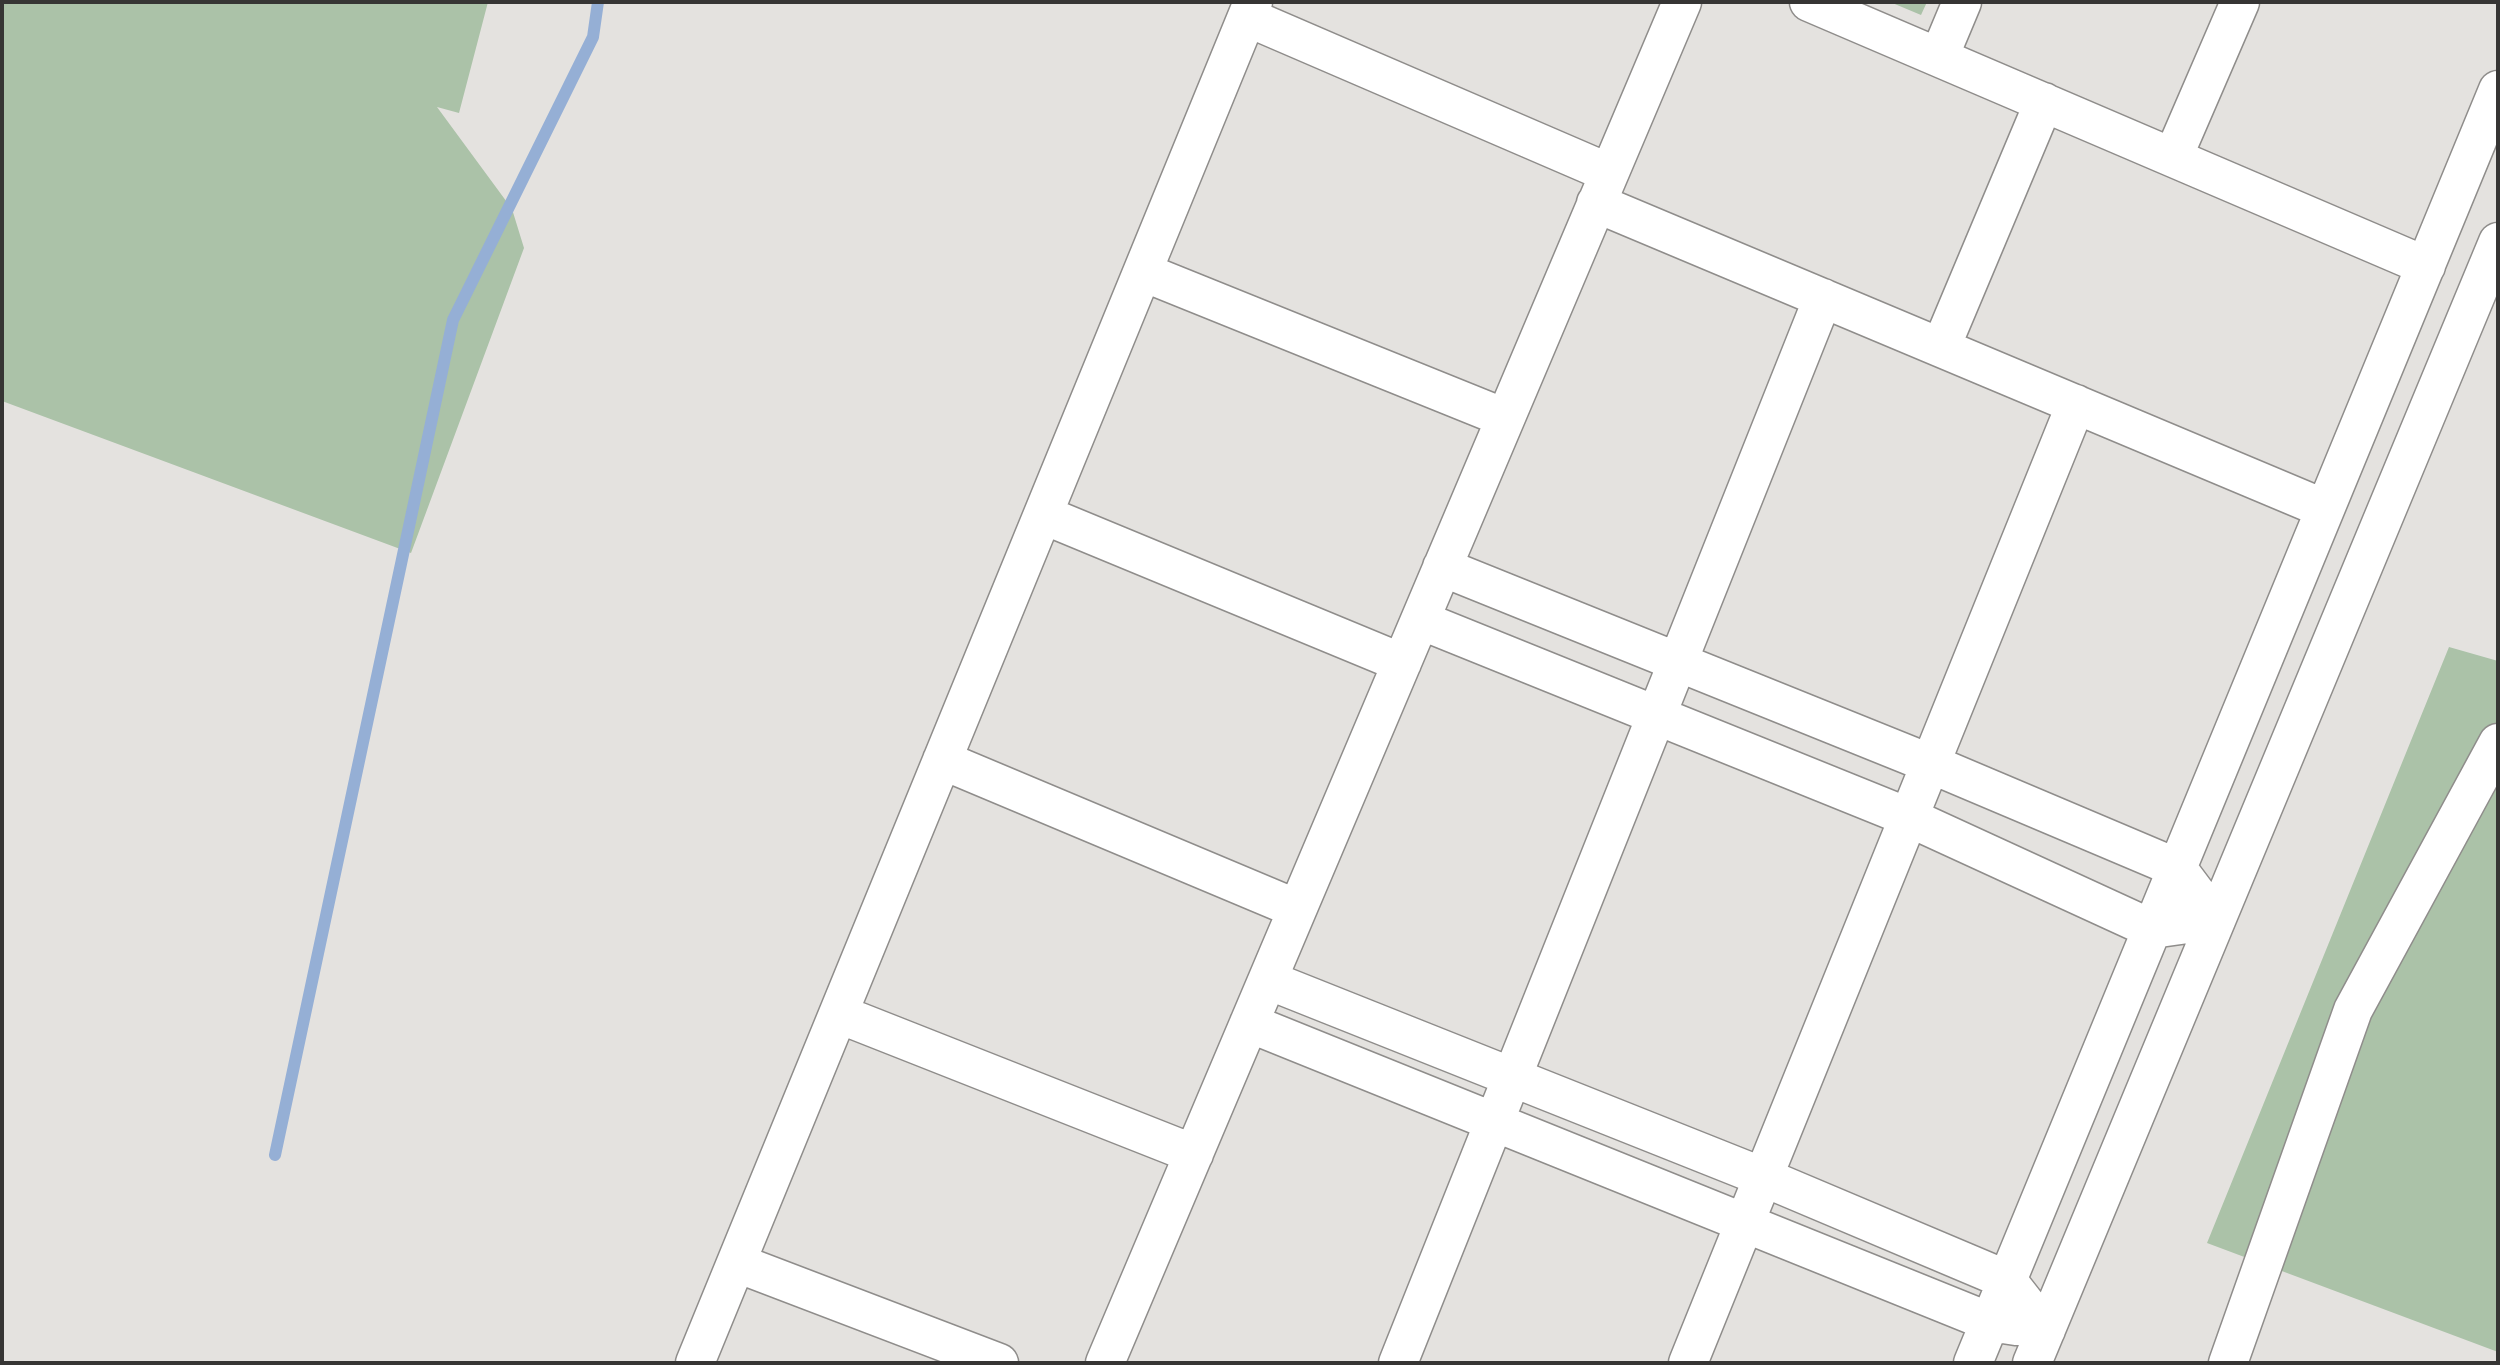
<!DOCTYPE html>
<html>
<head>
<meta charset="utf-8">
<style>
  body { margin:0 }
  #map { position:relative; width:2500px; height:1365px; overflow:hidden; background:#e4e2df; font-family:Manrope,sans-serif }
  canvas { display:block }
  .frame { position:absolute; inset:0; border:4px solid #363534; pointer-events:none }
</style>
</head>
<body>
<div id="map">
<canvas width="2500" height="1365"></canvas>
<div class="frame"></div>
</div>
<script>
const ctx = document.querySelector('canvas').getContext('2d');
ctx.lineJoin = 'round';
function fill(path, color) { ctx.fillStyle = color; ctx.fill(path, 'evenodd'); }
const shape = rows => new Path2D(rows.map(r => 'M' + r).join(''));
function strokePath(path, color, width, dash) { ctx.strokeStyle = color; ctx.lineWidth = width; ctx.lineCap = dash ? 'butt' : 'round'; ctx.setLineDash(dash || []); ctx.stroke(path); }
fill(shape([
  [2,2,488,2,459,113,437,107,512,209,524,248,411,553,2,401],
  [1890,2,1927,2,1921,15],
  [2449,647,2498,661,2498,1352,2207,1243]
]), '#abc2a8');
strokePath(shape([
  [275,1155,453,320,593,37,598,2]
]), '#95afd5', 12);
const minor = shape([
  [1809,2,2426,266],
  [1247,17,1609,173],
  [1939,57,1962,2],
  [2173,157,2240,2],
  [1596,203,2325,509],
  [1143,272,1505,418],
  [1941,347,2044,102],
  [1044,515,1402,663],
  [1420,620,1908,817,2152,929,2216,920,2177,868,1931,764,1442,567],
  [942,760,1297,909],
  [1268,980,1763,1177,2007,1280,2046,1330],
  [839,1014,1194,1154],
  [1249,1023,1990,1322,2016,1326],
  [737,1263,999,1363],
  [695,1363,1253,2],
  [1105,1363,1682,2],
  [1398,1363,1823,298],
  [1688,1363,2076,404],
  [1973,1363,2498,90],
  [2032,1363,2498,242],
  [2228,1363,2353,1010,2498,743]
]);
strokePath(minor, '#8f8d8b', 41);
strokePath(minor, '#fff', 38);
</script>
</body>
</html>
